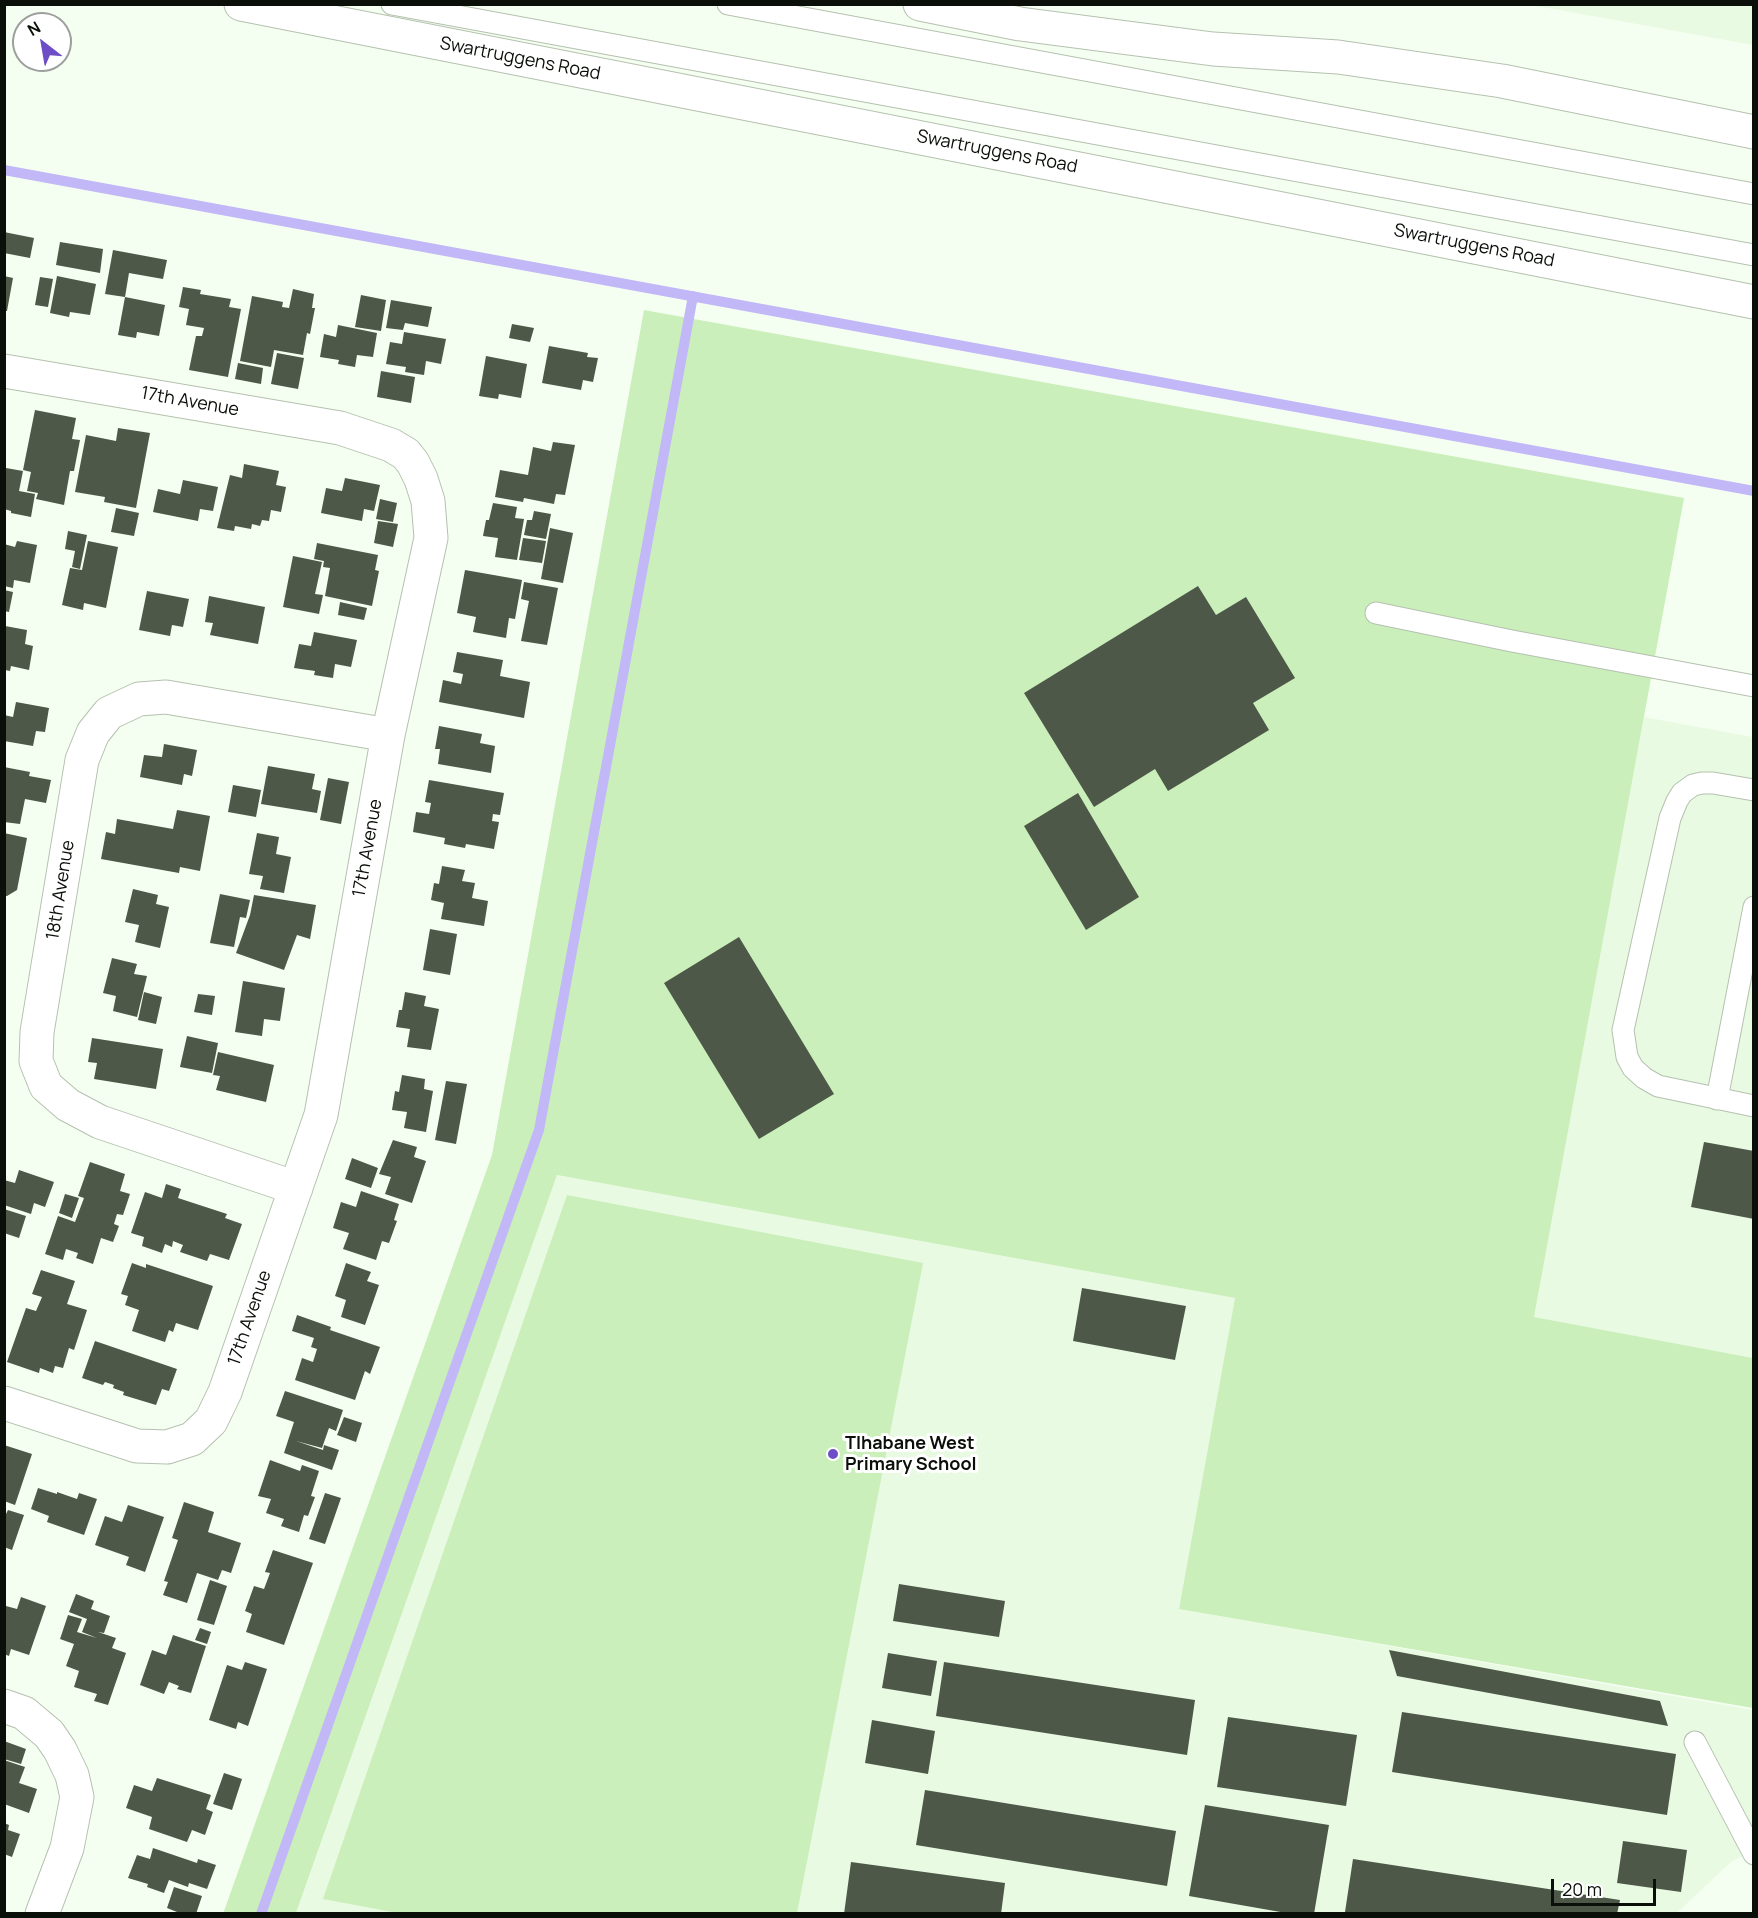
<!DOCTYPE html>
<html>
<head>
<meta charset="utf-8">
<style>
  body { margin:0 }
  #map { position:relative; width:1758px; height:1918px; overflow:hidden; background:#f5fff1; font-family:Manrope,sans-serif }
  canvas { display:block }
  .frame { position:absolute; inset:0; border:6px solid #0b0f09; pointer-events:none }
  .north { position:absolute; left:12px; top:12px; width:60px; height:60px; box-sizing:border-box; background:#fff; border:2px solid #9d9f9d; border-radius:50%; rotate:329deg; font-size:16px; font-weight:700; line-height:24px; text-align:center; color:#0b0f09 }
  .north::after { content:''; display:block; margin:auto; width:21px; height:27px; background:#6e4ec7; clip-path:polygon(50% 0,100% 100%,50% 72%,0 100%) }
  .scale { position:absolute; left:1551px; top:1879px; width:105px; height:27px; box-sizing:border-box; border:3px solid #0b0f09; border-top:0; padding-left:8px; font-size:18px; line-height:21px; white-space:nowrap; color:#0b0f09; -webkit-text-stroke:4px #fff; paint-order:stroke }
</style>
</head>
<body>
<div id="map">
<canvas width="1758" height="1918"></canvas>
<div class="frame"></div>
<div class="north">N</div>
<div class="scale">20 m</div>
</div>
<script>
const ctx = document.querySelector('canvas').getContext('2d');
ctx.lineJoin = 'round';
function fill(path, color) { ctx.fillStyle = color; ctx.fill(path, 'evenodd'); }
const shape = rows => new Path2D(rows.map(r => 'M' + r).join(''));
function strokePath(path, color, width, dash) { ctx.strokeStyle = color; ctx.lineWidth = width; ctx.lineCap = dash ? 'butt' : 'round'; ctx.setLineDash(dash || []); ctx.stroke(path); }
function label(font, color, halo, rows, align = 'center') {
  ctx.font = font + ' Manrope,sans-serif'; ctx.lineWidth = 6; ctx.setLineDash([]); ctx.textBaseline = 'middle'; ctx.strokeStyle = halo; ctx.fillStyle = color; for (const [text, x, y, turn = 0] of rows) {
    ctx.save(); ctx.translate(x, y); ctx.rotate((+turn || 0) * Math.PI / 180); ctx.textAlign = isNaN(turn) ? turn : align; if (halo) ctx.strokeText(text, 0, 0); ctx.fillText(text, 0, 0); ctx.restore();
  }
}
fill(shape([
  [1531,5,1753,5,1753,45],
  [1644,717,1753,737,1753,1358,1534,1317],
  [557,1175,1235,1298,1179,1609,1753,1710,1753,1851,1731,1862,1677,1913,296,1914]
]), '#e9fae2');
fill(shape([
  [644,310,1684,498,1534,1317,1753,1358,1753,1708,1179,1609,1235,1298,557,1175,296,1913,223,1914,492,1155],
  [567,1195,923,1263,797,1913,403,1914,323,1899]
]), '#caefba');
strokePath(shape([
  [4,170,1754,491],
  [261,1914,539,1130,693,296]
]), '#c2b8f7', 10);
fill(shape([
  [4,232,34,238,30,258,4,253],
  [60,242,103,249,100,273,56,265],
  [113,250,167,260,163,279,129,273,125,297,105,294],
  [4,276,13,278,7,311,4,311],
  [57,276,96,284,90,315,70,312,69,317,50,313],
  [40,277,53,279,48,307,35,305],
  [183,287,201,290,200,294,231,299,229,307,241,309,228,377,189,370,196,336,202,336,204,328,186,325,189,309,179,307],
  [293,289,314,294,312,308,315,308,310,334,307,333,303,355,274,350,271,367,240,361,252,296,283,302,282,307,289,308],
  [361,295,386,300,381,331,355,327],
  [125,297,165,305,159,336,137,332,136,338,118,335],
  [391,300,432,307,428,327,405,323,403,330,386,328],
  [512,324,534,328,530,342,509,338],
  [338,325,377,333,373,357,357,355,355,367,338,364,339,360,320,357,324,334,336,337],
  [404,332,446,339,441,364,426,361,424,375,405,372,406,367,386,364,390,342,402,344],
  [549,346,588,353,587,357,598,358,593,382,583,380,581,390,542,383],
  [277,353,304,358,298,389,271,384],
  [486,356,527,364,521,398,499,394,498,399,479,396],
  [238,363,263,368,261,384,235,379],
  [381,371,415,377,411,403,377,397],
  [35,410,76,418,72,439,80,440,74,471,70,471,64,505,36,499,38,493,27,491,31,472,23,470],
  [118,428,150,433,136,508,104,502,105,497,75,492,86,435,116,441],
  [553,442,575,445,565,495,556,494,554,504,524,498,523,502,495,497,500,470,528,475,533,447,551,451],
  [244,464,279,471,276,485,286,487,281,512,271,510,269,521,262,520,260,526,252,524,251,529,235,526,234,531,217,528,230,475,242,478],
  [6,468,23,471,19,491,35,494,31,517,11,513,11,511,4,509],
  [345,478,380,485,374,511,364,509,362,521,321,513,326,488,342,491],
  [183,480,218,487,213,511,200,509,198,521,153,512,158,489,180,494],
  [380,499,397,503,393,522,376,519],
  [493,503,517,507,515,518,524,519,517,560,495,557,498,538,483,536,486,520,489,520],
  [116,508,139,513,134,536,111,532],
  [534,511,551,514,546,539,524,535,527,520,532,520],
  [378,521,398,524,393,547,374,543],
  [550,528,573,533,563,583,541,579],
  [68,531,87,535,80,569,72,567,75,551,65,549],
  [523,538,546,541,542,563,519,560],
  [17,541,37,545,30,583,14,580,13,588,4,586,4,544,15,547],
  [88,541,118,547,106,608,84,603,83,610,62,605,70,568,82,570],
  [317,543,378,555,375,570,379,571,372,606,325,596,330,568,323,567,324,561,314,559],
  [293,556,322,562,315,594,323,595,319,614,283,607],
  [465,570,522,580,515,619,509,618,506,638,473,632,476,617,457,613],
  [524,582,558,588,547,645,521,641,529,601,521,599],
  [1198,586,1216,615,1246,597,1295,678,1253,703,1269,730,1168,791,1155,769,1094,807,1024,693],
  [4,590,13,592,9,612,4,611],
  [147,591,189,599,183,627,172,625,170,636,139,630],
  [209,596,265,607,258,644,210,635,213,623,205,622],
  [340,602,367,608,364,620,338,615],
  [5,626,27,630,25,644,33,646,29,670,11,666,10,671,5,670],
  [314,632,357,640,351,667,335,664,333,678,314,675,315,671,294,668,299,644,311,646],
  [457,652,503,660,500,676,530,682,524,718,439,702,443,680,461,684,463,674,453,672],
  [16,702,49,708,45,732,36,731,33,746,4,741,4,715,13,717],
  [439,726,482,734,480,743,495,746,491,773,438,764,440,749,435,749],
  [164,744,197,750,192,776,184,774,182,785,140,777,144,755,162,757],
  [268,766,315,774,312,789,321,791,317,813,261,804],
  [4,767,30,772,29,776,51,780,46,803,25,799,20,824,4,822],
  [328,778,349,782,341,824,320,820],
  [429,780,504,793,500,815,493,814,492,821,499,822,494,849,466,844,465,848,444,844,445,838,413,832,416,812,429,814,431,803,425,802],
  [233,785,261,790,256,817,228,812],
  [1078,793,1139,897,1086,930,1024,826],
  [177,810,210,816,200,871,180,867,179,873,101,859,106,832,115,834,117,819,173,829],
  [4,833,27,838,17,890,7,896,4,896],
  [257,833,279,837,276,854,291,857,284,893,260,889,263,876,249,874],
  [442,866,465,870,462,881,475,883,472,898,488,901,484,926,441,919,444,903,431,900,434,883,439,884],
  [133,889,158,895,156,904,169,907,160,948,135,942,139,925,125,922],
  [220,894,250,900,246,918,240,917,234,947,210,943],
  [254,895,316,905,310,939,297,935,284,970,236,953,250,915],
  [430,929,457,934,450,975,423,970],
  [739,937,834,1094,759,1139,664,983],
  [112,958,137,964,134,974,147,976,137,1017,113,1011,116,996,103,993],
  [243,981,285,988,280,1021,264,1019,262,1036,235,1032],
  [144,992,162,997,156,1024,138,1020],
  [405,992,426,996,424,1006,439,1009,431,1050,407,1047,410,1029,396,1027,399,1010,402,1010],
  [198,994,215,996,212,1015,194,1012],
  [187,1036,218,1043,212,1073,180,1067],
  [92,1038,163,1049,156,1089,94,1079,97,1063,88,1062],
  [218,1052,274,1065,266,1102,216,1090,220,1076,213,1075],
  [402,1075,425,1079,424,1089,433,1091,426,1132,404,1128,407,1112,392,1110,395,1091,399,1092],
  [446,1081,467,1084,456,1144,435,1140],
  [393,1140,417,1147,414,1157,426,1161,412,1203,385,1194,391,1177,379,1174],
  [1704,1142,1754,1151,1754,1219,1691,1207],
  [352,1158,378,1168,371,1188,345,1179],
  [90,1162,125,1174,120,1191,130,1194,123,1215,117,1214,114,1224,119,1226,113,1242,101,1238,93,1264,76,1258,78,1253,66,1249,63,1260,45,1254,58,1216,75,1222,84,1198,78,1196],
  [19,1170,54,1182,45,1207,34,1203,31,1214,4,1205,4,1180,15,1183],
  [166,1184,181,1189,178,1198,227,1214,225,1218,242,1224,229,1260,210,1254,207,1261,180,1252,183,1245,173,1241,172,1247,165,1244,162,1253,142,1246,144,1237,131,1233,145,1192,162,1198],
  [361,1191,399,1204,394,1220,397,1221,389,1243,382,1241,376,1260,343,1249,349,1233,333,1228,341,1202,356,1207],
  [65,1194,79,1198,72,1218,59,1213],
  [4,1209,26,1216,19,1238,4,1233],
  [132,1263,146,1268,146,1264,213,1286,198,1330,176,1323,173,1332,169,1330,165,1342,132,1331,139,1310,125,1305,128,1296,121,1294],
  [346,1263,371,1272,367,1281,379,1285,365,1325,341,1317,346,1300,335,1296],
  [41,1270,75,1281,67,1304,87,1310,74,1350,69,1348,63,1368,55,1366,53,1373,40,1368,39,1373,7,1362,26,1308,36,1311,42,1297,32,1294],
  [1082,1288,1186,1306,1175,1360,1073,1341],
  [297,1315,331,1327,330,1330,380,1347,370,1374,365,1371,355,1400,295,1380,302,1358,313,1362,317,1349,311,1347,314,1338,292,1331],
  [95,1341,177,1369,169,1391,162,1389,156,1405,123,1395,124,1392,113,1388,114,1385,105,1382,103,1385,82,1378],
  [285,1391,343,1410,336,1431,329,1428,322,1448,296,1441,323,1450,324,1445,339,1450,332,1470,284,1453,294,1422,276,1416],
  [344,1417,362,1423,356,1442,337,1435],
  [4,1445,32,1454,15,1505,4,1501],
  [270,1460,300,1471,302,1465,319,1471,311,1496,315,1497,308,1516,304,1515,299,1532,281,1526,284,1519,266,1513,271,1499,258,1496],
  [38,1488,57,1494,57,1492,77,1499,79,1493,97,1499,84,1535,47,1522,49,1516,31,1509],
  [325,1493,341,1498,325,1544,309,1539],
  [184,1502,214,1512,208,1532,241,1543,231,1573,222,1570,218,1580,197,1573,187,1603,163,1595,168,1582,164,1581,178,1540,172,1538],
  [128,1505,164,1517,145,1572,126,1565,129,1557,95,1545,105,1516,122,1522],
  [8,1510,24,1515,12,1550,4,1547,4,1518],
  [273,1550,313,1563,284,1645,246,1632,252,1614,245,1611,254,1586,264,1589,270,1573,265,1572],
  [210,1580,227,1586,214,1625,197,1620],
  [899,1584,1005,1601,999,1637,893,1621],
  [76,1594,94,1601,91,1609,110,1616,104,1633,98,1632,116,1638,112,1648,126,1653,108,1705,94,1701,97,1694,74,1687,79,1671,66,1666,74,1644,60,1639,68,1615,82,1619,77,1632,97,1638,82,1632,87,1619,69,1612],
  [21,1597,46,1606,29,1655,11,1649,9,1656,4,1654,4,1609,6,1606,17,1609],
  [200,1628,211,1632,207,1644,195,1640],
  [173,1635,206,1646,191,1693,177,1689,179,1686,169,1682,164,1694,140,1685,152,1650,166,1655],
  [1389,1650,1660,1701,1668,1726,1397,1676],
  [888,1653,937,1661,931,1696,882,1688],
  [245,1662,267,1669,248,1726,238,1722,236,1729,209,1720,227,1665,242,1670],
  [944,1662,1195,1700,1187,1755,936,1716],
  [1402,1712,1676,1754,1667,1815,1392,1772],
  [1228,1717,1357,1735,1346,1806,1217,1787],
  [872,1720,935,1731,928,1774,865,1763],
  [4,1741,26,1749,21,1764,4,1759],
  [4,1760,25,1767,19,1783,37,1789,29,1813,4,1804],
  [224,1773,242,1779,232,1810,213,1804],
  [157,1778,211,1795,206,1809,213,1812,205,1835,192,1830,187,1842,149,1829,152,1817,126,1808,134,1785,152,1791],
  [925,1790,1176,1831,1167,1886,916,1845],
  [1205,1805,1329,1825,1314,1914,1292,1914,1189,1896],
  [4,1823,9,1825,8,1830,20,1834,12,1857,4,1854],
  [1623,1841,1687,1850,1681,1892,1617,1883],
  [153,1848,197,1863,198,1859,216,1865,207,1889,189,1883,188,1887,169,1880,164,1893,147,1887,148,1884,128,1878,137,1855,150,1859],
  [1353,1859,1620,1900,1617,1914,1345,1912],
  [851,1862,1005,1883,1001,1914,844,1914],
  [174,1887,202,1896,196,1914,182,1914,167,1908]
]), '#4d5849');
const lane = shape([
  [392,4,1754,255],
  [728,4,1754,194],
  [1376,613,1512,641,1754,686],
  [1754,790,1713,783,1702,783,1693,785,1682,793,1677,801,1670,818,1623,1030,1627,1057,1633,1068,1644,1078,1658,1086,1754,1106],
  [1717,1099,1754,907],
  [1695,1742,1754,1854]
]);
const street = shape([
  [4,371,340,428,391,445,406,454,413,463,421,479,428,501,431,538,388,735,321,1115,225,1392,211,1421,192,1439,167,1447,137,1446,4,1403],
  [296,1188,100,1122,68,1105,46,1086,36,1061,37,1032,82,760,93,733,109,713,139,699,166,697,388,735],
  [4,1706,24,1713,49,1734,60,1750,72,1775,77,1797,67,1848,42,1914]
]);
const secondary = shape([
  [241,4,1754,302],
  [920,4,1020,24,1213,49,1338,57,1502,81,1754,132]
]);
strokePath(lane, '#b5c1b0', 23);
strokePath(street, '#b5c1b0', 35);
strokePath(secondary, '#b5c1b0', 35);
strokePath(lane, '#fff', 21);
strokePath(street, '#fff', 33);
strokePath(secondary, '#fff', 33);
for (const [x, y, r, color] of [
  [833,1454,6,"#6e4ec7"]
]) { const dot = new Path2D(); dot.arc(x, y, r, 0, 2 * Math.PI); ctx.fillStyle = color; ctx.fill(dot); strokePath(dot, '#fff', 2); }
label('18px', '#0b0f09', '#fff', [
  ["Swartruggens Road",520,59,11],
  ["Swartruggens Road",997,152,11],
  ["Swartruggens Road",1474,246,11],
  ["17th Avenue",190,402,10],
  ["17th Avenue",368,848,-80],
  ["18th Avenue",61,890,-81],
  ["17th Avenue",250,1318,-71]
]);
label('bold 18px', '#0b0f09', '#fff', [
  ["Tlhabane West",845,1444],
  ["Primary School",845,1465]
], 'left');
</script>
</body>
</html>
